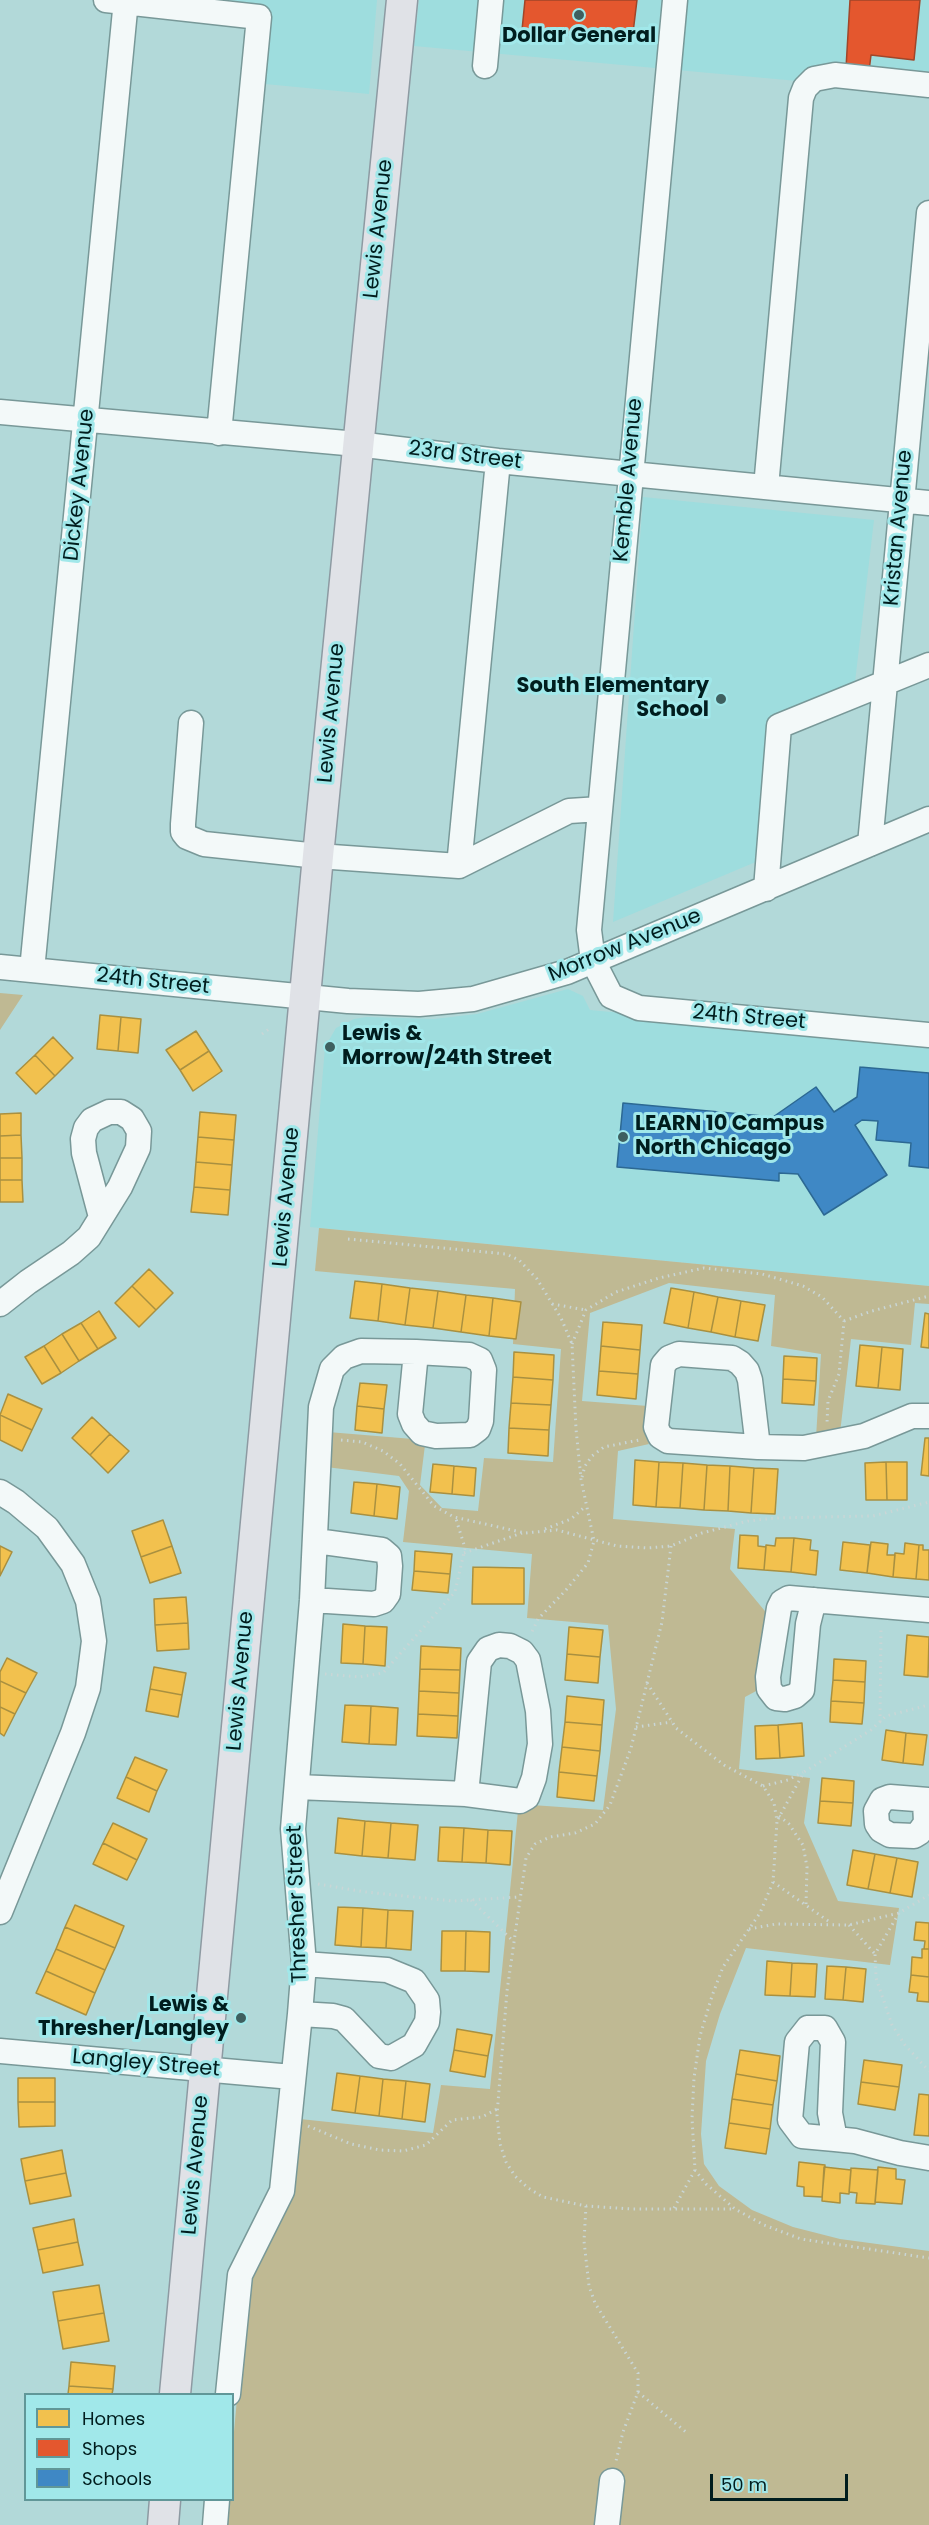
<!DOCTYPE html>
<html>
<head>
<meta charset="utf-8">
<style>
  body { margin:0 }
  #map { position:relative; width:929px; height:2525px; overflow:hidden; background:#b2d9d9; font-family:Poppins,sans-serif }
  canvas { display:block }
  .legend { position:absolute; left:24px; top:2393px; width:210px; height:108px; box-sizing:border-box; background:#a1e8ea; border:2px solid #619798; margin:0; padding:8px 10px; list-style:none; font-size:18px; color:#001d1e }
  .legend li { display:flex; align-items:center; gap:12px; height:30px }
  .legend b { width:30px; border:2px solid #619798 }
  .scale { position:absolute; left:710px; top:2474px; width:138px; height:27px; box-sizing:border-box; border:3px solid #001d1e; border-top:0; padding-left:8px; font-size:18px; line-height:21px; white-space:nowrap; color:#001d1e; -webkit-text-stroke:4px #a1e8ea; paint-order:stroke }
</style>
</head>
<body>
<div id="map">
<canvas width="929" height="2525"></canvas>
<ul class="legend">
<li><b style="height:16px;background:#f2c14e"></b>Homes</li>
<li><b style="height:16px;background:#e4572e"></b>Shops</li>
<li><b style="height:16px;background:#3f88c5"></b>Schools</li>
</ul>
<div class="scale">50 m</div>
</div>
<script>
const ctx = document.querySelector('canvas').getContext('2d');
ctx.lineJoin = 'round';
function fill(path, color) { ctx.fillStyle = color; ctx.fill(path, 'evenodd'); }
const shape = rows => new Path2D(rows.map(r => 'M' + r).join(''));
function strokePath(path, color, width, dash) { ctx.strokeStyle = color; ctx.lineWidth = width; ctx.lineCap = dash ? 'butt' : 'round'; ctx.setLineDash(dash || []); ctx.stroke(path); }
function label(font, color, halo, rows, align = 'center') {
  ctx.font = font + ' Poppins,sans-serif'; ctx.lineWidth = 6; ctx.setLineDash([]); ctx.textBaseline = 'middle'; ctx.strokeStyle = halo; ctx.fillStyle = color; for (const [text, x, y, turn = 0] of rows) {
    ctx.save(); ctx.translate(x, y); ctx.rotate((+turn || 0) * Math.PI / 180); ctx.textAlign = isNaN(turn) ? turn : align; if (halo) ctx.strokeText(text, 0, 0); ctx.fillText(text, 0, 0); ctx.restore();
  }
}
fill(shape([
  [112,0,377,0,369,94,265,84,270,15],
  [419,0,929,0,929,93,414,46],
  [643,497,874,520,855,682,772,716,758,861,613,922],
  [568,989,583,996,590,1010,929,1042,929,1286,310,1227,325,1047,336,1028,354,1019,366,1017,434,1019,477,1014]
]), '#9eddde');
fill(shape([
  [0,993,23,995,0,1030],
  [319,1228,929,1286,929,1304,915,1303,911,1345,851,1339,840,1433,816,1438,821,1354,771,1346,775,1295,669,1283,590,1313,582,1401,648,1406,645,1434,649,1444,618,1451,613,1519,735,1529,730,1569,769,1616,758,1690,745,1697,739,1769,810,1778,804,1823,838,1901,899,1908,890,1965,746,1948,720,2014,706,2061,701,2134,704,2164,719,2186,752,2210,793,2227,840,2239,929,2251,929,2525,225,2525,227,2500,232,2500,233,2443,247,2288,300,2119,433,2133,441,2085,490,2089,518,1811,532,1805,603,1810,616,1709,608,1625,527,1618,532,1554,403,1542,409,1491,399,1476,326,1467,328,1432,413,1439,425,1445,420,1485,442,1508,478,1511,484,1458,553,1462,561,1349,513,1344,515,1289,315,1271]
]), '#bfb993');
const homes = shape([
  [100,1015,121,1017,118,1051,97,1049,100,1015],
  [121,1017,141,1019,138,1053,118,1051,121,1017],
  [196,1031,209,1051,180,1070,166,1050,196,1031],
  [53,1037,73,1058,55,1076,35,1055,53,1037],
  [209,1051,222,1071,193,1091,180,1070,209,1051],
  [35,1055,55,1076,36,1094,16,1073,35,1055],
  [200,1112,236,1115,234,1140,198,1137,200,1112],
  [21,1113,21,1135,0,1136,0,1114,21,1113],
  [21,1135,22,1158,0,1158,0,1136,21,1135],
  [198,1137,234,1140,232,1165,196,1162,198,1137],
  [0,1158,22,1158,22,1180,0,1180,0,1158],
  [196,1162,232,1165,230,1190,194,1187,196,1162],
  [0,1180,22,1180,23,1202,0,1202,0,1180],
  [194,1187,230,1190,228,1215,191,1212,194,1187],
  [149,1269,173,1293,156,1310,132,1286,149,1269],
  [355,1281,382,1284,378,1321,350,1318,355,1281],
  [382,1284,410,1288,405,1325,378,1321,382,1284],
  [132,1286,156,1310,139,1327,115,1303,132,1286],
  [410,1288,438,1291,433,1328,405,1325,410,1288],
  [671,1288,694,1292,688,1328,664,1323,671,1288],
  [438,1291,466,1295,461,1332,433,1328,438,1291],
  [694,1292,718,1297,711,1332,688,1328,694,1292],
  [466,1295,493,1298,489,1336,461,1332,466,1295],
  [718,1297,741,1301,735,1337,711,1332,718,1297],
  [493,1298,521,1302,516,1339,489,1336,493,1298],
  [741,1301,765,1305,758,1341,735,1337,741,1301],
  [99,1311,116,1338,98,1349,81,1323,99,1311],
  [925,1313,929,1314,929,1348,921,1347,925,1313],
  [603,1322,642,1325,640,1350,601,1346,603,1322],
  [81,1323,98,1349,79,1361,62,1334,81,1323],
  [62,1334,79,1361,61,1373,44,1346,62,1334],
  [860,1345,882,1347,878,1388,856,1386,860,1345],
  [44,1346,61,1373,42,1384,25,1357,44,1346],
  [601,1346,640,1350,638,1374,599,1371,601,1346],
  [882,1347,903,1349,900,1390,878,1388,882,1347],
  [514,1352,554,1355,553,1380,513,1377,514,1352],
  [784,1356,817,1358,816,1381,783,1379,784,1356],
  [599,1371,638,1374,636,1399,597,1395,599,1371],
  [513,1377,553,1380,551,1405,511,1403,513,1377],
  [783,1379,816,1381,814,1405,782,1403,783,1379],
  [360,1383,387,1385,384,1409,357,1406,360,1383],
  [8,1394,42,1409,32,1430,0,1415,8,1394],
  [511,1403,551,1405,549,1430,509,1428,511,1403],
  [357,1406,384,1409,382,1433,355,1430,357,1406],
  [0,1415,32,1430,22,1451,0,1440,0,1415],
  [92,1417,110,1434,90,1455,72,1438,92,1417],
  [509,1428,549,1430,548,1456,508,1453,509,1428],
  [110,1434,129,1451,108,1473,90,1455,110,1434],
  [925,1438,929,1438,929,1476,921,1475,925,1438],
  [635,1460,659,1462,656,1507,633,1505,635,1460],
  [659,1462,683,1463,680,1508,656,1507,659,1462],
  [886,1462,907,1462,907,1500,887,1500,886,1462],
  [886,1462,887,1500,866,1500,865,1463,886,1462],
  [683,1463,707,1465,704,1510,680,1508,683,1463],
  [433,1464,454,1466,452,1494,430,1492,433,1464],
  [707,1465,730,1466,728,1511,704,1510,707,1465],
  [454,1466,476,1468,474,1496,452,1494,454,1466],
  [730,1466,754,1468,751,1513,728,1511,730,1466],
  [754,1468,778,1469,775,1514,751,1513,754,1468],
  [354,1482,377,1484,374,1516,351,1513,354,1482],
  [377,1484,400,1487,397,1519,374,1516,377,1484],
  [163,1520,172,1546,141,1557,132,1531,163,1520],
  [740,1535,758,1536,758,1546,766,1547,764,1570,738,1568,740,1535],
  [776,1538,794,1538,791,1572,764,1570,766,1545,775,1546,776,1538],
  [794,1538,811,1540,810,1550,818,1551,816,1575,791,1572,794,1538],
  [843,1542,870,1545,867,1573,840,1570,843,1542],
  [871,1542,888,1544,887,1555,895,1555,893,1577,867,1573,871,1542],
  [905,1543,919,1545,916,1579,893,1577,895,1553,904,1554,905,1543],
  [919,1545,923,1545,923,1550,929,1550,929,1580,916,1579,919,1545],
  [0,1546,12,1552,0,1576,0,1546],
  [172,1546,181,1573,150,1583,141,1557,172,1546],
  [415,1551,452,1554,450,1574,414,1571,415,1551],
  [473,1567,524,1568,524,1604,472,1604,473,1567],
  [414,1571,450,1574,448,1593,412,1590,414,1571],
  [186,1597,188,1623,155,1625,154,1599,186,1597],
  [188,1623,189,1649,157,1651,155,1625,188,1623],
  [343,1624,365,1626,363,1664,341,1663,343,1624],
  [365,1626,387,1627,385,1666,363,1664,365,1626],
  [569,1627,603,1630,600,1657,567,1654,569,1627],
  [907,1635,929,1637,928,1677,904,1675,907,1635],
  [421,1646,461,1648,460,1670,420,1669,421,1646],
  [567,1654,600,1657,598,1683,565,1680,567,1654],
  [7,1658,37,1673,26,1693,0,1681,0,1672,7,1658],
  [834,1659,866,1661,865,1682,833,1680,834,1659],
  [154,1667,186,1673,182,1695,150,1689,154,1667],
  [420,1669,460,1670,459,1693,419,1691,420,1669],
  [833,1680,865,1682,864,1703,831,1701,833,1680],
  [0,1681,26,1693,15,1714,0,1707,0,1681],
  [150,1689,182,1695,178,1717,146,1711,150,1689],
  [419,1691,459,1693,458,1716,418,1714,419,1691],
  [567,1696,604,1700,602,1725,565,1722,567,1696],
  [831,1701,864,1703,862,1724,830,1722,831,1701],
  [345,1705,371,1706,369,1744,342,1742,345,1705],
  [371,1706,398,1708,396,1745,369,1744,371,1706],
  [0,1707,15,1714,4,1736,0,1733,0,1707],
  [418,1714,458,1716,457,1738,417,1736,418,1714],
  [565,1722,602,1725,600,1751,562,1747,565,1722],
  [802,1723,804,1756,780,1758,778,1725,802,1723],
  [778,1725,780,1758,756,1759,755,1726,778,1725],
  [886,1730,906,1733,903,1763,882,1760,886,1730],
  [906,1733,927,1735,923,1765,903,1763,906,1733],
  [562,1747,600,1751,597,1776,559,1772,562,1747],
  [135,1757,167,1770,157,1791,126,1777,135,1757],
  [559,1772,597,1776,594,1801,557,1797,559,1772],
  [126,1777,157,1791,149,1812,117,1798,126,1777],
  [822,1778,854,1781,853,1803,820,1801,822,1778],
  [820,1801,853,1803,851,1826,818,1823,820,1801],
  [338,1818,365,1821,362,1856,335,1853,338,1818],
  [365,1821,391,1823,388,1858,362,1856,365,1821],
  [113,1823,147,1839,137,1860,103,1843,113,1823],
  [391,1823,418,1825,415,1860,388,1858,391,1823],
  [440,1827,464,1828,462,1862,438,1861,440,1827],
  [464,1828,488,1830,486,1863,462,1862,464,1828],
  [488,1830,512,1831,510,1865,486,1863,488,1830],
  [103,1843,137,1860,127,1880,93,1864,103,1843],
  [853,1850,875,1854,868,1889,847,1885,853,1850],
  [875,1854,897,1858,890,1893,868,1889,875,1854],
  [897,1858,918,1862,912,1897,890,1893,897,1858],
  [75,1905,124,1926,115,1948,65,1927,75,1905],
  [338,1907,363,1908,361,1947,335,1945,338,1907],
  [363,1908,388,1910,386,1948,361,1947,363,1908],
  [388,1910,413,1911,411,1950,386,1948,388,1910],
  [916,1922,929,1923,929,1949,924,1949,925,1941,914,1940,916,1922],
  [65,1927,115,1948,105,1970,56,1949,65,1927],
  [442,1931,466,1931,465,1971,441,1971,442,1931],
  [466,1931,490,1932,489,1972,465,1971,466,1931],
  [56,1949,105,1970,95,1993,46,1971,56,1949],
  [922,1949,929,1949,929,1977,911,1975,912,1957,922,1958,922,1949],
  [767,1961,792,1963,790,1996,765,1995,767,1961],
  [792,1963,817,1964,815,1997,790,1996,792,1963],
  [827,1966,846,1967,843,2000,825,1999,827,1966],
  [846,1967,866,1969,863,2002,843,2000,846,1967],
  [46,1971,95,1993,86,2015,36,1993,46,1971],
  [911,1975,929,1977,929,2002,917,2001,918,1993,909,1992,911,1975],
  [457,2029,492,2035,488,2056,454,2050,457,2029],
  [454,2050,488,2056,485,2077,450,2071,454,2050],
  [740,2050,780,2056,777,2081,736,2074,740,2050],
  [864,2060,902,2065,899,2087,861,2082,864,2060],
  [337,2073,360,2076,355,2113,332,2110,337,2073],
  [736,2074,777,2081,773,2105,732,2099,736,2074],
  [360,2076,383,2079,379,2116,355,2113,360,2076],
  [18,2078,55,2078,55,2102,18,2102,18,2078],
  [383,2079,406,2081,402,2119,379,2116,383,2079],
  [406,2081,430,2084,425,2122,402,2119,406,2081],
  [861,2082,899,2087,895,2110,858,2104,861,2082],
  [919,2094,929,2095,929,2136,914,2135,919,2094],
  [732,2099,773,2105,770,2129,729,2123,732,2099],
  [18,2102,55,2102,55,2126,19,2127,18,2102],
  [729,2123,770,2129,766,2154,725,2148,729,2123],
  [62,2150,66,2173,25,2181,21,2159,62,2150],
  [799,2162,825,2165,822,2197,804,2196,804,2187,797,2186,799,2162],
  [824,2167,851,2170,849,2194,840,2193,840,2203,822,2201,824,2167],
  [878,2167,896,2169,896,2179,905,2180,902,2204,875,2202,878,2167],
  [851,2168,878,2170,875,2204,856,2203,857,2193,849,2192,851,2168],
  [66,2173,71,2196,30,2204,25,2181,66,2173],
  [74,2219,78,2242,38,2250,33,2228,74,2219],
  [78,2242,83,2265,43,2273,38,2250,78,2242],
  [99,2285,104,2313,58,2321,53,2292,99,2285],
  [104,2313,109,2341,63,2349,58,2321,104,2313],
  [71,2362,115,2366,113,2389,69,2386,71,2362],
  [69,2386,113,2389,112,2394,68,2394,69,2386]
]);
fill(homes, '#f2c14e');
strokePath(homes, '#a99040', 1.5);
const shops = shape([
  [525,0,637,0,632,41,522,30,525,0],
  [850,0,920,0,914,60,871,55,869,71,846,68,850,0]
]);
fill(shops, '#e4572e');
strokePath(shops, '#a04629', 1.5);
const schools = shape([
  [860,1067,929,1073,929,1168,909,1166,911,1143,876,1140,878,1121,862,1120,855,1125,887,1175,824,1215,798,1174,779,1173,779,1181,617,1167,623,1103,773,1117,816,1087,834,1112,857,1097,860,1067]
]);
fill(schools, '#3f88c5');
strokePath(schools, '#2c6893', 1.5);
const minor = shape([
  [106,0,259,17,219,433],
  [675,0,589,930,593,961,611,996,639,1008,929,1035],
  [485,66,491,0],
  [0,412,357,444,498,461,929,503],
  [766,487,801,98,805,88,814,79,835,75,929,85],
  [191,723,183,824,183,832,187,837,204,844,318,856,459,866,569,811,600,809],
  [870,844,929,213],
  [459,866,498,461],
  [766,889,779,726,929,665],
  [0,967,348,1001,419,1004,473,999,567,972,929,819],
  [32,970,126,0],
  [0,1304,28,1282,71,1253,89,1237,120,1187,138,1148,139,1131,132,1119,121,1112,109,1112,92,1120,86,1128,83,1139,84,1153,101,1217],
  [758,1447,750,1380,747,1371,740,1363,732,1358,679,1354,669,1358,663,1365,656,1427,660,1436,668,1441,758,1447,804,1448,864,1436,912,1416,929,1416],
  [0,1492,16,1502,47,1528,73,1564,88,1601,94,1641,88,1688,73,1733,0,1912],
  [312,1600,374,1604,383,1601,388,1594,390,1566,389,1556,382,1550,316,1541],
  [814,1600,808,1624,802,1690,795,1696,785,1699,776,1698,769,1689,768,1677,779,1608,782,1602,789,1598,929,1610],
  [499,1645,510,1646,522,1652,528,1660,538,1711,540,1744,534,1778,527,1797,520,1801,466,1794,479,1662,488,1649,499,1645],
  [297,1787,466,1794],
  [925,1801,926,1823,919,1833,914,1836,890,1835,881,1830,877,1824,876,1811,882,1800,890,1797,929,1800],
  [300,2014,333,2016,344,2019,379,2056,391,2058,414,2045,427,2022,428,2012,427,2000,414,1981,387,1970,304,1964],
  [808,2028,825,2028,833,2042,830,2113,835,2139,802,2136,790,2120,797,2042,808,2028],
  [0,2051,292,2077],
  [835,2139,855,2141,900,2153,929,2158],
  [228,2394,240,2275,282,2191,300,2014,304,1964,293,1829,312,1600,321,1407,332,1369,344,1357,361,1351,416,1352,410,1414,414,1424,422,1433,436,1436,470,1435,478,1429,481,1421,484,1370,480,1360,469,1355,416,1352],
  [215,2525,217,2500],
  [607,2525,612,2481]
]);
const major = shape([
  [175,2394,318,856,402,0],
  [163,2525,165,2500]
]);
strokePath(minor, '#789898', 27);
strokePath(major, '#8d9aa2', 33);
strokePath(shape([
  [262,1034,269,1029],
  [348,1239,506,1254,519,1260,537,1279,561,1318,572,1344,576,1429,581,1479,594,1541,588,1563,566,1590,538,1619,531,1634],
  [552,1304,586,1310],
  [844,1321,872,1311,929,1296],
  [572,1344,586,1310,616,1292,659,1278,704,1268,762,1274,803,1286,822,1297,844,1321,839,1374,828,1401,827,1423],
  [341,1440,362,1442,383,1451,400,1464,434,1506,454,1517,525,1533,557,1530,617,1546,648,1548,671,1546,702,1533,748,1521,775,1518,873,1516,929,1502],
  [582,1477,585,1466,592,1456,604,1447,639,1440],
  [545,1529,571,1519,586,1506],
  [671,1546,662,1622,631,1748,610,1805,595,1824,575,1833,550,1837,535,1844,526,1858,507,1991,497,2115,500,2144,506,2162,515,2176,528,2188,543,2197,586,2206,632,2209,735,2209],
  [464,1553,522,1533],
  [325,1674,360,1677,383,1673,455,1592,465,1548,456,1519],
  [647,1683,676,1728,724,1765,763,1786,774,1803,777,1821,773,1882,760,1913,723,1967,712,1996,700,2036,694,2078,692,2118,695,2170,706,2184,735,2209,764,2225,801,2239,929,2258],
  [880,1722,881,1627],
  [636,1727,672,1722],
  [763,1786,788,1780,803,1772],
  [779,1816,789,1824,803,1845,807,1867,806,1904],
  [778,1819,804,1772,871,1730,886,1716,929,1705],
  [773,1882,831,1923],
  [318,1884,366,1892,453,1901,519,1897],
  [471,1900,512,1940],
  [899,1913,875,1954,876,1978,892,2025,905,2045,929,2071],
  [849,1925,875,1954],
  [749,1929,776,1924,849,1925,899,1913,929,1895],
  [308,2126,351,2144,380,2150,403,2151,426,2145,452,2120,482,2117,497,2109],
  [586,2206,584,2241,589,2286,595,2303,638,2373,638,2392,623,2432,616,2461],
  [674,2208,695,2170],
  [638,2392,687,2433]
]), '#c9d6d6', 3, [1.5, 4.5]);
strokePath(minor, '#f3f9f9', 24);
strokePath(major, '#e0e2e7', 30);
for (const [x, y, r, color] of [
  [579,15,6,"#3e5f5f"],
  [721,699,6,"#3e5f5f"],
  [330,1047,6,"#3e5f5f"],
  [623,1137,6,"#3e5f5f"],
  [241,2018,6,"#3e5f5f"]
]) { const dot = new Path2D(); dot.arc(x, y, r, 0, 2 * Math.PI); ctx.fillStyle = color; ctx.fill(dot); strokePath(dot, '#a1e8ea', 2); }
label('bold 21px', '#001d1e', '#a1e8ea', [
  ["Dollar General",579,37,"center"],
  ["South Elementary",709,687],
  ["School",709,711],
  ["Lewis &",342,1035,"left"],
  ["Morrow/24th Street",342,1059,"left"],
  ["LEARN 10 Campus",635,1125,"left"],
  ["North Chicago",635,1149,"left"],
  ["Lewis &",229,2006],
  ["Thresher/Langley",229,2030]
], 'right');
label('21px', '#001d1e', '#a1e8ea', [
  ["Lewis Avenue",379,229,-84],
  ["23rd Street",465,456,7],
  ["Kemble Avenue",629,480,-85],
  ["Dickey Avenue",80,485,-84],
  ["Kristan Avenue",899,528,-85],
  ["Lewis Avenue",332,713,-85],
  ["Morrow Avenue",625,946,-22],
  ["24th Street",153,982,6],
  ["24th Street",749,1018,5],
  ["Lewis Avenue",287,1197,-85],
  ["Lewis Avenue",241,1681,-85],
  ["Thresher Street",298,1904,-92],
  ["Langley Street",146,2064,5],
  ["Lewis Avenue",196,2165,-85]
]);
</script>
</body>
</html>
